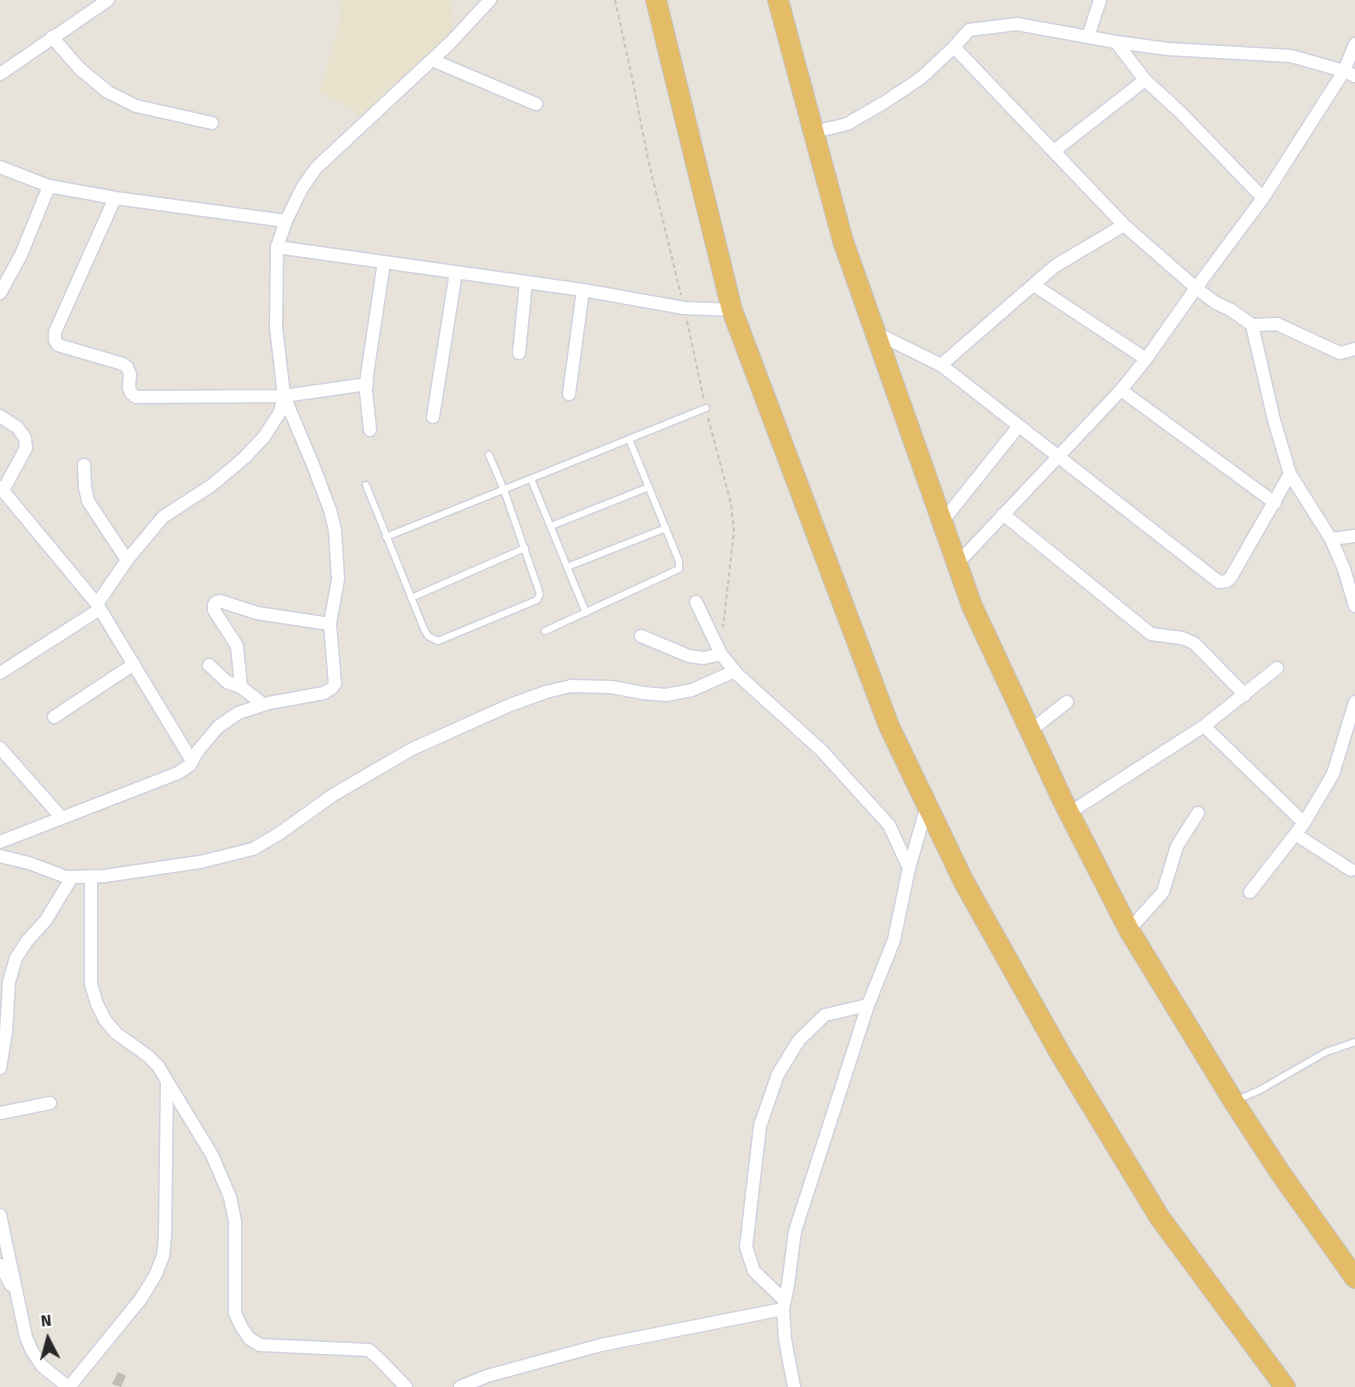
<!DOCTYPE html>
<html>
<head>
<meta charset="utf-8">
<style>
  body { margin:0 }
  #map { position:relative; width:1355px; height:1387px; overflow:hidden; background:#e8e3da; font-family:"Fira Sans",sans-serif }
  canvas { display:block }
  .north { position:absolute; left:18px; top:1309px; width:60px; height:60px; -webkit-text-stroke:4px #fff; paint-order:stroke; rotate:354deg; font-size:16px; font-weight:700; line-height:24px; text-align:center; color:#272727 }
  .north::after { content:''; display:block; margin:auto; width:21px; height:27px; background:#272727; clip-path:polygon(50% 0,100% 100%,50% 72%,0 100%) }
</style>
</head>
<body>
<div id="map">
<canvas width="1355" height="1387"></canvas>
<div class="north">N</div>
</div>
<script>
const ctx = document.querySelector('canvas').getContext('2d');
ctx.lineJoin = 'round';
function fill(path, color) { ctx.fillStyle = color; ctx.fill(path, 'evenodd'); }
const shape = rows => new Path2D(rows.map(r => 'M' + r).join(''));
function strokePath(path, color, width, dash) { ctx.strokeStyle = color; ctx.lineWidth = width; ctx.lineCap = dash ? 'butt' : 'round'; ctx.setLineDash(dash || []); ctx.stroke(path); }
fill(shape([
  [341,0,451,0,454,35,371,120,320,91,340,22]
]), '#e8e1cb');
fill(shape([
  [118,1372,126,1376,121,1387,112,1384]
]), '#c0bdb6');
const service = shape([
  [531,479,586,613],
  [366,485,424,629,428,636,438,641,537,600,540,594,504,490,489,455],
  [551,526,649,487],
  [386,537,706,408],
  [567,567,666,528],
  [411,598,525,548],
  [545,631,679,569,679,561,629,439],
  [1237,1100,1260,1090,1326,1052,1355,1042]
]);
const minor = shape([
  [52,37,80,69,108,92,136,106,212,123],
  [1088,37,1100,0],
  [1116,42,1168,49,1291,56,1344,71,1355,76],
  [954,47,1124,225,1196,288,1216,303,1231,310,1252,325,1277,324,1340,353,1355,349],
  [432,60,536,104],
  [0,74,108,0],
  [814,132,847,124,885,102,921,78,954,47,969,30,1017,24,1116,42,1145,80,1179,111,1263,198],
  [1054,151,1145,80],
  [0,167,49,186,115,198,286,221],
  [115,198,55,332,55,340,58,345,123,364,127,367,130,374,129,388,131,393,136,397,284,396,367,384],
  [277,247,583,290,684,308,732,310],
  [1034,285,1146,359],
  [0,293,21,255,49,186],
  [1252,325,1274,420,1290,474,1331,539,1344,569,1355,606],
  [876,333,941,365,1219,582,1227,581,1231,577,1290,474],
  [519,353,526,282],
  [941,365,1055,266,1124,225],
  [1121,390,1275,503],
  [569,394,583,290],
  [0,416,18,428,25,438,26,448,3,490],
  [433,417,456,272],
  [370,430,366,392,367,375,384,262],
  [84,465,85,487,88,501,127,560],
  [0,487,97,604,192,761],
  [1003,514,1151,634,1182,638,1194,643,1245,695],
  [942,522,1018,427],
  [1331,539,1355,536],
  [956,565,1121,390,1146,359,1196,288,1263,198,1344,71,1355,44],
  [696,602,721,654,737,674,821,750,889,825,909,868],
  [97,604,127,560,163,517,212,485,244,458,264,437,280,412,284,396],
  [641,636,689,656,704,658,721,654],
  [209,665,227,682,241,687],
  [0,673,100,609],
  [264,705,241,687,237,646,214,610,214,605,216,602,220,601,257,613,330,624],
  [54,717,134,664],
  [1204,726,1304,823],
  [1030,731,1067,702],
  [0,748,61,817],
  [1069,813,1204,726,1277,668],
  [1295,834,1351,870],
  [0,842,178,773,190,765,197,752,218,727,238,713,269,703,324,693,332,688,335,684,330,624,338,579,335,530,330,510,313,465,284,396,276,327,277,247,286,221,302,188,316,168,450,43,490,0],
  [0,856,29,863,66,877,104,876,200,862,253,849,280,833,333,795,412,749,510,705,546,692,571,686,611,687,643,693,666,695,692,690,735,671],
  [91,877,91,984,97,1004,105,1020,116,1033,148,1056,158,1066,212,1155,230,1197,235,1221,235,1313,242,1328,250,1339,260,1345,369,1350,379,1359,406,1387],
  [1250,892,1304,823,1333,774,1355,702],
  [1129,930,1163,892,1177,846,1198,813],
  [0,1068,6,1032,9,982,16,958,27,941,46,920,72,877],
  [0,1113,50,1103],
  [0,1215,26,1337,32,1351,42,1366,68,1387],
  [0,1265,11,1285],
  [784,1300,754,1271,746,1247,760,1126,778,1074,799,1040,825,1015,868,1005],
  [69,1387,140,1300,155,1276,163,1256,165,1236,167,1081],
  [460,1387,487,1376,601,1345,783,1309],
  [794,1387,785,1339,783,1309,788,1285,795,1231,868,1005,894,940,909,868,927,806]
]);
const trunk = shape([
  [656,0,732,310,889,726,964,882,1061,1055,1160,1218,1285,1387],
  [778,0,843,241,972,606,1064,803,1129,930,1234,1102,1279,1171,1355,1278]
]);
strokePath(service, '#cfd1de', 9);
strokePath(minor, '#cfd1de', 15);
strokePath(trunk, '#c3c3c3', 22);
strokePath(shape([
  [615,0,632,77,648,159,681,295],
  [687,321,704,400],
  [708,418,731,504,734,531,723,627]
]), '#c3c3c3', 2, [4.5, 3]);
strokePath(service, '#fff', 6);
strokePath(minor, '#fff', 12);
strokePath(trunk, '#e4bb66', 20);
</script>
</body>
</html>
